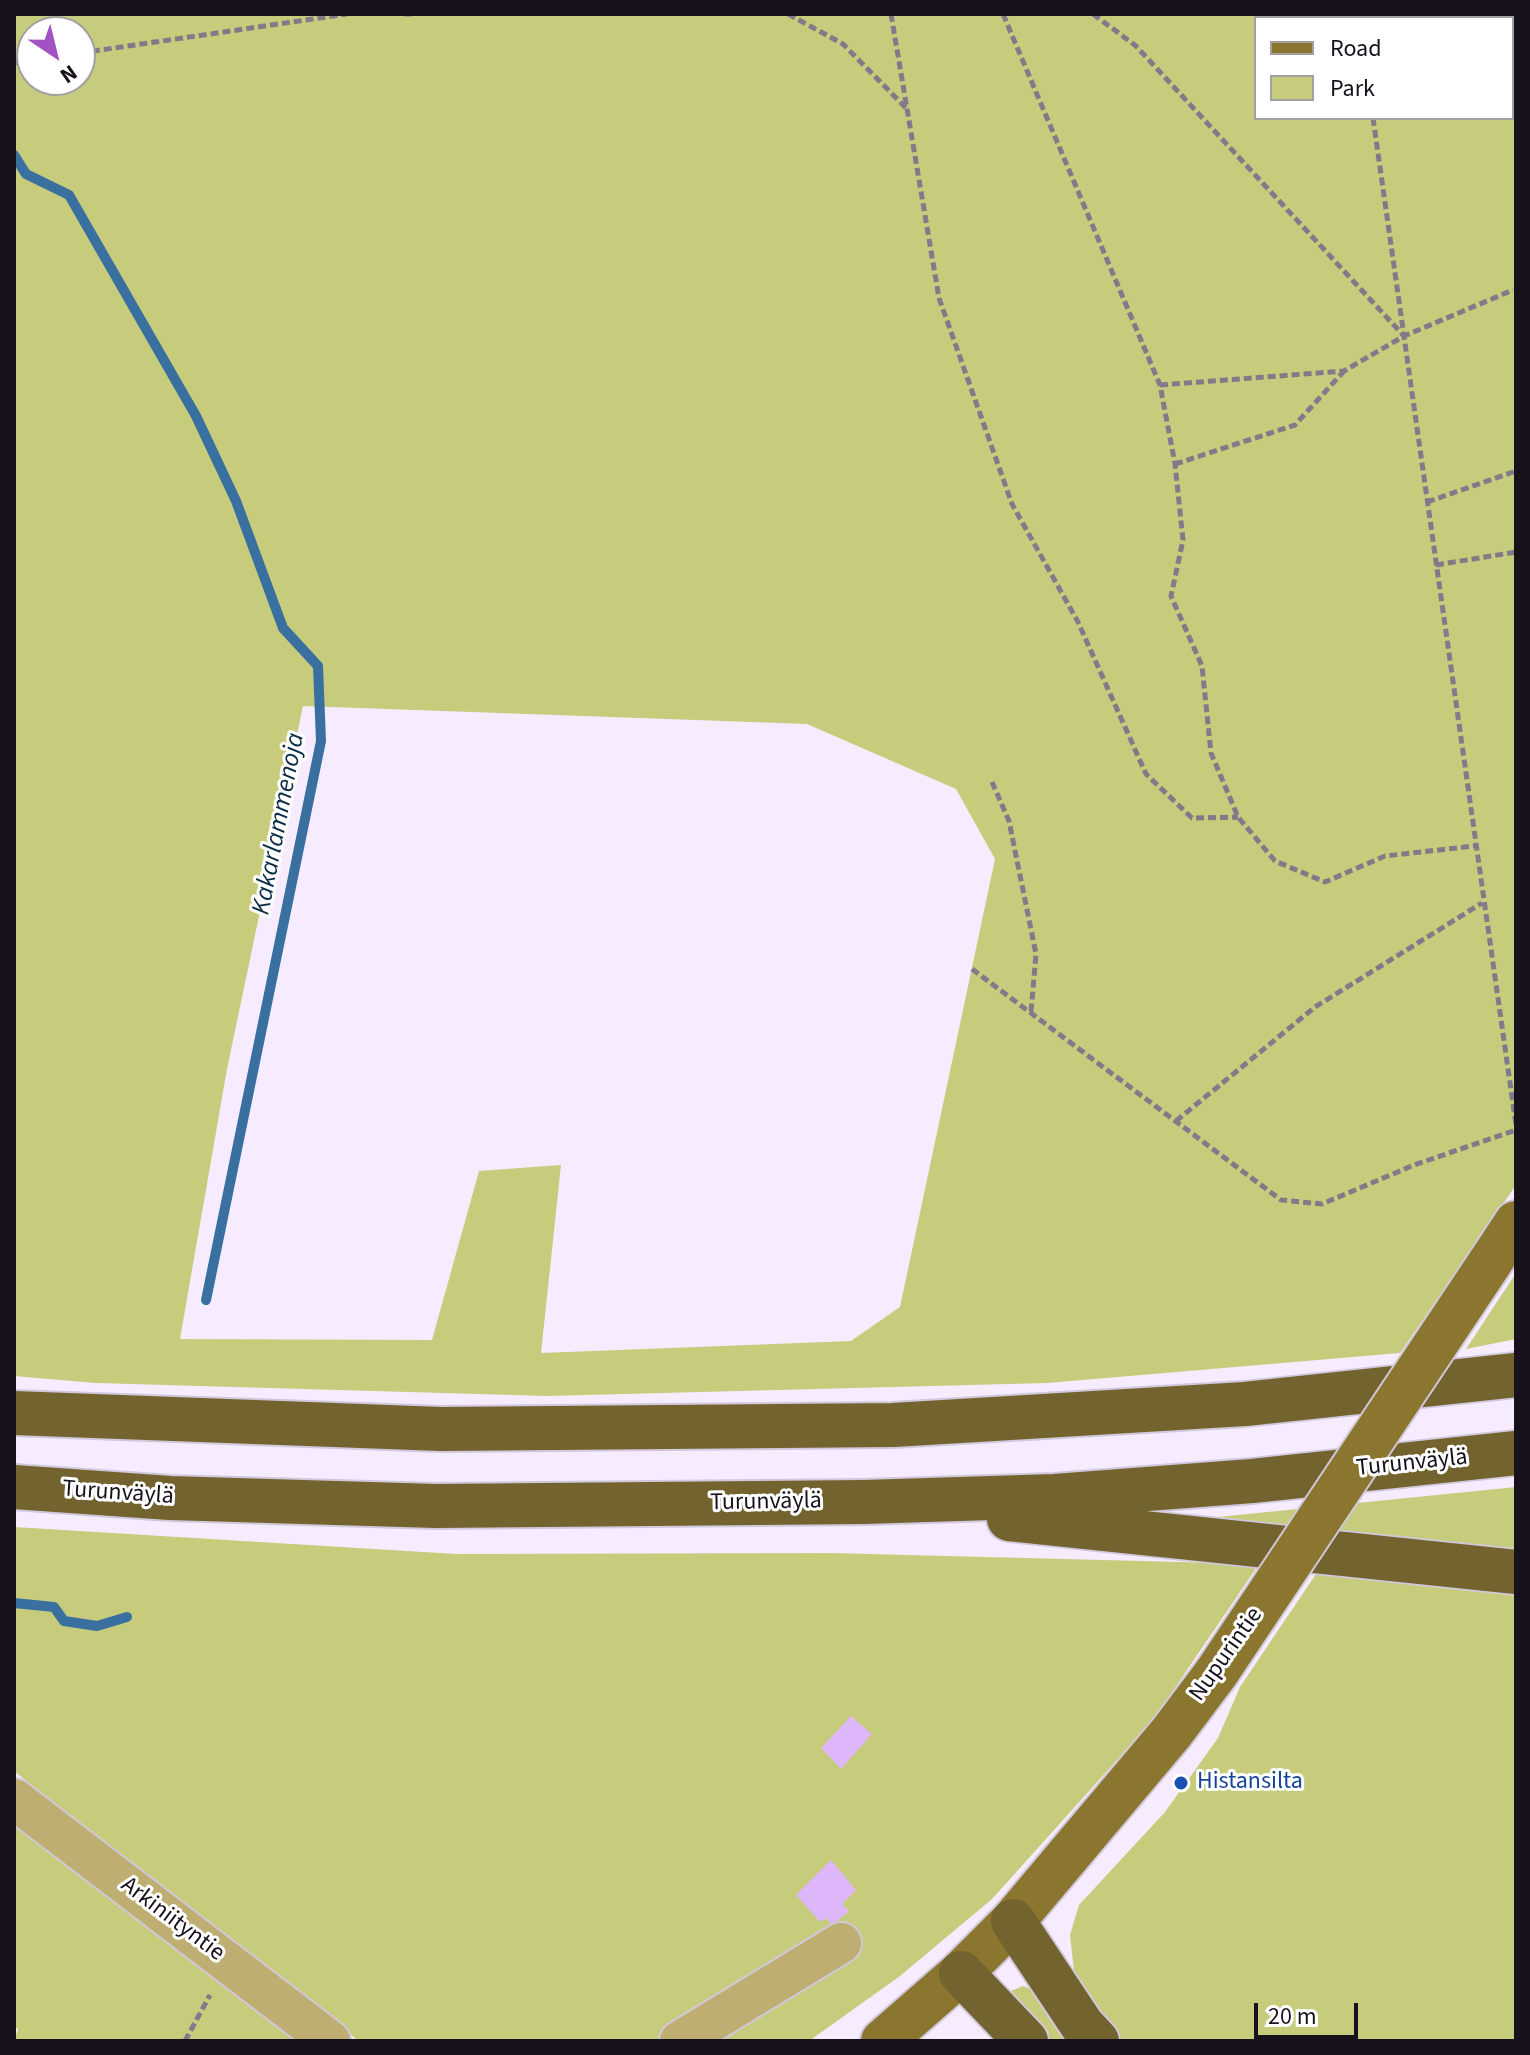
<!DOCTYPE html>
<html>
<head>
<meta charset="utf-8">
<style>
  body { margin:0 }
  #map { position:relative; width:1530px; height:2055px; overflow:hidden; background:#f6ebff; font-family:"Source Sans 3",sans-serif }
  canvas { display:block }
  .frame { position:absolute; inset:0; border:16px solid #17111c; pointer-events:none }
  .legend { position:absolute; left:1254px; top:16px; width:260px; height:104px; box-sizing:border-box; background:#fff; border:2px solid #a2a0a4; margin:0; padding:10px 14px; list-style:none; font-size:24px; color:#17111c }
  .legend li { display:flex; align-items:center; gap:16px; height:40px }
  .legend b { width:40px; border:2px solid #a2a0a4 }
  .north { position:absolute; left:16px; top:16px; width:80px; height:80px; box-sizing:border-box; background:#fff; border:2px solid #a2a0a4; border-radius:50%; rotate:145deg; font-size:22px; font-weight:700; line-height:32px; text-align:center; color:#17111c }
  .north::after { content:''; display:block; margin:auto; width:28px; height:36px; background:#a253c3; clip-path:polygon(50% 0,100% 100%,50% 72%,0 100%) }
  .scale { position:absolute; left:1254px; top:2003px; width:104px; height:36px; box-sizing:border-box; border:4px solid #17111c; border-top:0; padding-left:10px; font-size:24px; line-height:28px; white-space:nowrap; color:#17111c; -webkit-text-stroke:6px #fff; paint-order:stroke }
</style>
</head>
<body>
<div id="map">
<canvas width="1530" height="2055"></canvas>
<div class="frame"></div>
<ul class="legend">
<li><b style="height:10px;background:#8a762e"></b>Road</li>
<li><b style="height:22px;background:#c7cc7d"></b>Park</li>
</ul>
<div class="north">N</div>
<div class="scale">20 m</div>
</div>
<script>
const ctx = document.querySelector('canvas').getContext('2d');
ctx.lineJoin = 'round';
function fill(path, color) { ctx.fillStyle = color; ctx.fill(path, 'evenodd'); }
const shape = rows => new Path2D(rows.map(r => 'M' + r).join(''));
function strokePath(path, color, width, dash) { ctx.strokeStyle = color; ctx.lineWidth = width; ctx.lineCap = dash ? 'butt' : 'round'; ctx.setLineDash(dash || []); ctx.stroke(path); }
function label(font, color, halo, rows, align = 'center') {
  ctx.font = font + ' "Source Sans 3",sans-serif'; ctx.lineWidth = 6; ctx.setLineDash([]); ctx.textBaseline = 'middle'; ctx.strokeStyle = halo; ctx.fillStyle = color; for (const [text, x, y, turn = 0] of rows) {
    ctx.save(); ctx.translate(x, y); ctx.rotate((+turn || 0) * Math.PI / 180); ctx.textAlign = isNaN(turn) ? turn : align; if (halo) ctx.strokeText(text, 0, 0); ctx.fillText(text, 0, 0); ctx.restore();
  }
}
fill(shape([
  [14,14,1516,14,1516,1185,1400,1353,1047,1383,547,1396,96,1383,14,1376],
  [1512,18,1512,118,1256,118,1256,18],
  [32,32,80,32,80,80,32,80],
  [303,706,807,724,956,789,995,859,900,1307,851,1341,541,1353,561,1165,479,1171,432,1340,180,1339,227,1069],
  [1516,1273,1516,1339,1466,1349],
  [1516,1487,1516,1557,1217,1522,1218,1517],
  [14,1527,456,1554,830,1553,1259,1564,1153,1720,992,1899,900,1976,809,2041,359,2041,243,1955,14,1771],
  [1320,1568,1516,1589,1516,2041,1122,2041,1093,2006,1074,1971,1070,1935,1079,1905,1165,1812,1218,1738,1240,1687],
  [14,1810,319,2041,14,2041,18,2029,14,2027],
  [1023,1986,1033,1990,1079,2041,1047,2041,1012,1999,1011,1991]
]), '#c7cc7d');
strokePath(shape([
  [14,155,26,174,69,195,196,416,236,501,283,628,318,666,321,741,206,1300],
  [14,1603,54,1607,64,1621,97,1626,127,1617]
]), '#3970a0', 10);
fill(shape([
  [851,1716,872,1734,841,1769,821,1748],
  [831,1860,856,1890,842,1904,849,1911,832,1925,826,1918,820,1922,796,1895]
]), '#ddb7f9');
const minor = shape([
  [14,1799,330,2041],
  [680,2041,841,1943]
]);
const major = shape([
  [1489,1264,1516,1223],
  [883,2041,961,1973,1013,1921,1172,1732,1217,1672]
]);
const highway = shape([
  [14,1413,441,1429,893,1425,1245,1404,1516,1375],
  [14,1487,170,1498,436,1506,864,1502,1055,1496,1252,1481,1516,1453],
  [1009,1519,1516,1572],
  [1013,1921,1082,2025,1097,2041],
  [961,1973,1026,2041]
]);
strokePath(minor, '#d2c8db', 44);
strokePath(major, '#d2c8db', 48);
strokePath(highway, '#d2c8db', 48);
strokePath(shape([
  [404,14,415,14],
  [788,14,843,44,907,109],
  [891,14,939,298,1012,504,1078,622,1146,774,1192,818,1238,817],
  [1003,14,1160,385,1175,464,1183,540,1171,596,1202,666,1211,753,1238,817,1275,861,1325,882,1385,856,1474,846],
  [1093,14,1136,46,1404,336],
  [1357,14,1358,18],
  [80,53,347,14],
  [14,63,32,60],
  [1373,118,1516,1125],
  [1160,385,1344,371,1404,336,1513,290],
  [1175,464,1295,425,1344,371],
  [1427,502,1516,471],
  [1436,565,1516,552],
  [992,782,1009,821,1036,954,1031,1012],
  [972,969,1281,1200,1322,1204,1414,1165,1516,1130],
  [1176,1121,1315,1007,1482,903],
  [185,2041,210,1995]
]), '#827a89', 5, [8, 4]);
strokePath(minor, '#bfae71', 40);
strokePath(major, '#8a762e', 44);
strokePath(highway, '#72632f', 44);
const majorBridge = shape([
  [1217,1672,1489,1264]
]);
strokePath(majorBridge, '#d2c8db', 48, []);
strokePath(majorBridge, '#8a762e', 44);
for (const [x, y, r, color] of [
  [1181,1783,8,"#1a4fb4"]
]) { const dot = new Path2D(); dot.arc(x, y, r, 0, 2 * Math.PI); ctx.fillStyle = color; ctx.fill(dot); strokePath(dot, '#fff', 3); }
label('24px', '#17111c', '#fff', [
  ["Turunväylä",1412,1464,-6],
  ["Turunväylä",118,1494,4],
  ["Turunväylä",766,1503,-1],
  ["Nupurintie",1227,1655,-55],
  ["Arkiniityntie",172,1920,37]
]);
label('24px', '#164399', '#fff', [
  ["Histansilta",1197,1783]
], 'left');
label('italic 26px', '#0a2c46', '#fff', [
  ["Kakarlammenoja",280,824,-79]
]);
</script>
</body>
</html>
